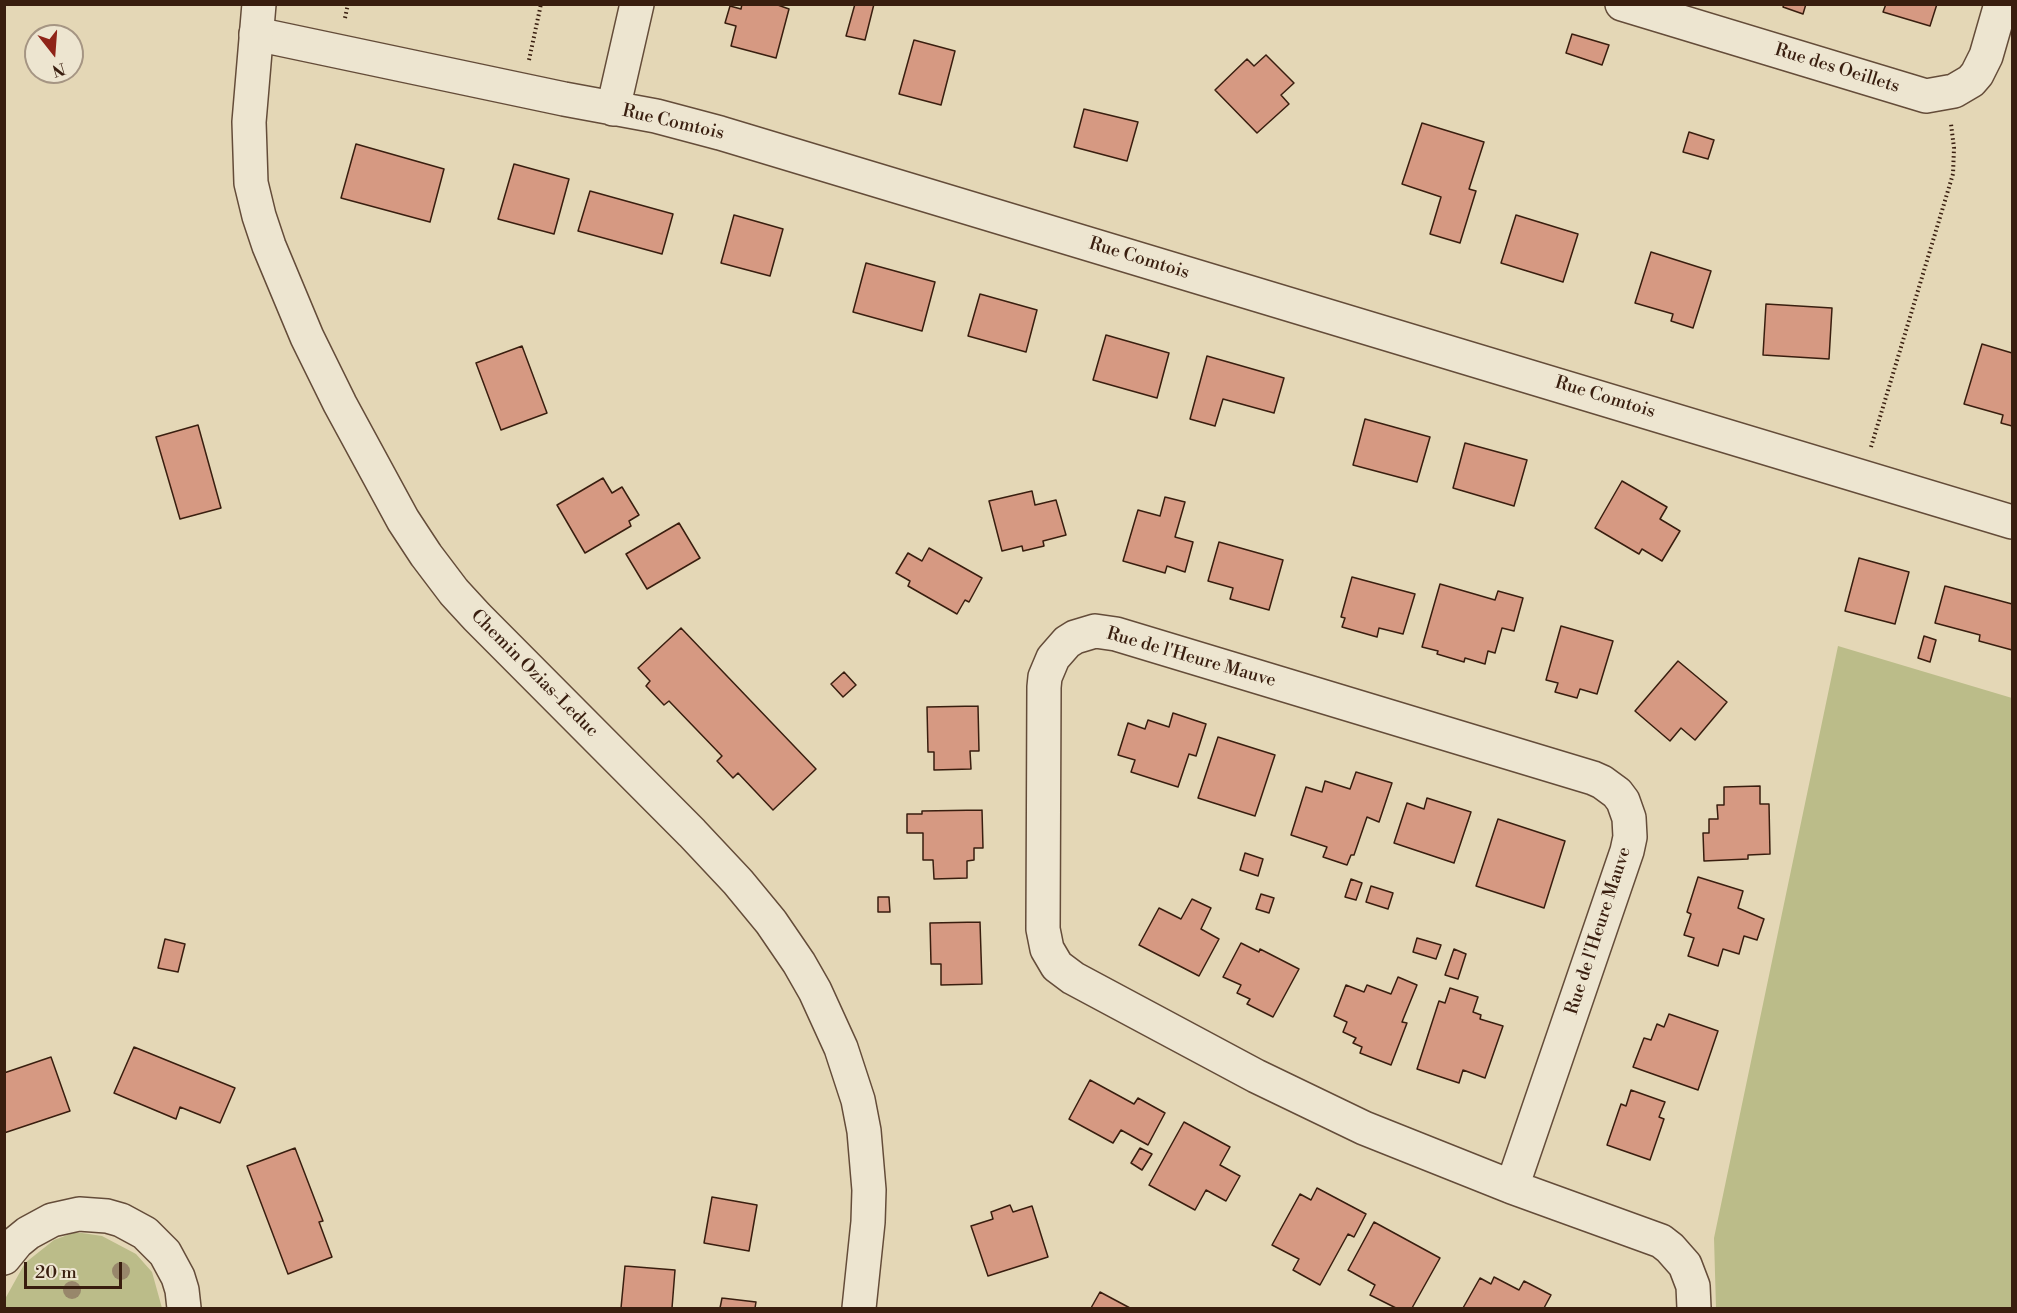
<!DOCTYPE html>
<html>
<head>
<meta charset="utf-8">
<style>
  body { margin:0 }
  #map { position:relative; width:2017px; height:1313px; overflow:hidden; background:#e4d7b6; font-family:"Libre Bodoni",serif }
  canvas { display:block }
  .frame { position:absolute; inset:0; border:6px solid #391e0f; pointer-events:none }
  .north { position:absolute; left:24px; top:24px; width:60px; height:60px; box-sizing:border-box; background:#ede5d0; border:2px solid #a59583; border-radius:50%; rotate:163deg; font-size:16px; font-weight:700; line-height:24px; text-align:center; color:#391e0f }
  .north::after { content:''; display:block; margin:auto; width:21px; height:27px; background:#8f2418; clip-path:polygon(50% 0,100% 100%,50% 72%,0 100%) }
  .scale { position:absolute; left:24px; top:1262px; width:98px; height:27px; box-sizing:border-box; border:3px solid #391e0f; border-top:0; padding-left:8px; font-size:18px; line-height:21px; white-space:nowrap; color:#391e0f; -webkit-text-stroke:4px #ede5d0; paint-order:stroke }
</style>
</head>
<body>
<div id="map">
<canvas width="2017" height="1313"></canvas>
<div class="frame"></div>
<div class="north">N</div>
<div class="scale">20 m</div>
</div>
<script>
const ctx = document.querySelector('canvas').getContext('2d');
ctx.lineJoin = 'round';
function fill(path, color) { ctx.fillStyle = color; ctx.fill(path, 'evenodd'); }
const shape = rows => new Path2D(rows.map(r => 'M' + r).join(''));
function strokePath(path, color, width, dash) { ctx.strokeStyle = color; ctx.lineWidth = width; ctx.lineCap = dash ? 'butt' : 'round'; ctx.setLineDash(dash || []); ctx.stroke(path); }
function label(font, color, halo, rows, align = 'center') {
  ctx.font = font + ' "Libre Bodoni",serif'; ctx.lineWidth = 5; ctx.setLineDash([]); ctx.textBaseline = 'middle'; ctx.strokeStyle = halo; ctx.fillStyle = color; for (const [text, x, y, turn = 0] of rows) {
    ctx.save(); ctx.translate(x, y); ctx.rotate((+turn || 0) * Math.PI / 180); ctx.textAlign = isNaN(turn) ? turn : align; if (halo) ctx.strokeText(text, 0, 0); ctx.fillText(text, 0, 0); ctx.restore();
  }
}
fill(shape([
  [1838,646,2012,698,2012,1308,1716,1308,1714,1238],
  [73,1233,82,1233,102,1236,136,1254,152,1272,162,1308,5,1308,5,1299,25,1263,54,1240]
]), '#bbbc89');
const building = shape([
  [742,4,775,4,789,9,776,58,731,46,736,26,725,23,730,6,741,9,742,4],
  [855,4,874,4,865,40,846,36,855,4],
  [1784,4,1806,4,1803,14,1783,7,1784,4],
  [1886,4,1937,4,1930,26,1883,12,1886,4],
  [1572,34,1609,45,1602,65,1566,53,1572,34],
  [914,40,955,51,941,105,899,94,914,40],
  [1266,55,1294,83,1281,95,1289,104,1257,133,1215,90,1247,59,1254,66,1266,55],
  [1084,109,1138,122,1127,161,1074,147,1084,109],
  [1422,123,1484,142,1469,189,1476,191,1460,243,1430,234,1441,197,1402,184,1422,123],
  [1689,132,1714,140,1708,159,1683,152,1689,132],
  [356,144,444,169,430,222,341,198,356,144],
  [514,164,569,179,554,234,498,219,514,164],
  [590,191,673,214,662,254,578,231,590,191],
  [734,215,783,229,770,276,721,263,734,215],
  [1516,215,1578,234,1563,282,1501,263,1516,215],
  [1651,252,1711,271,1693,328,1671,321,1673,314,1635,303,1651,252],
  [866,263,935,282,922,331,853,312,866,263],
  [980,294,1037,310,1026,352,968,336,980,294],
  [1766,304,1832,308,1829,359,1763,355,1766,304],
  [1106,335,1169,353,1157,398,1093,380,1106,335],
  [1982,344,2012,353,2012,426,2001,423,2003,415,1964,404,1982,344],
  [522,346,547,413,501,430,476,363,522,346],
  [1207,356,1284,378,1274,413,1223,399,1215,426,1190,419,1207,356],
  [1365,419,1430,437,1417,482,1353,465,1365,419],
  [198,425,221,508,180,519,156,437,198,425],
  [1465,443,1527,460,1514,506,1453,488,1465,443],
  [603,478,612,493,622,487,639,515,629,521,631,526,585,553,557,505,603,478],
  [1622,481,1667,507,1660,519,1680,531,1662,561,1642,549,1639,554,1595,528,1622,481],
  [1032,491,1035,505,1056,500,1066,535,1043,541,1044,546,1023,551,1022,546,1002,551,989,501,1032,491],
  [1165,497,1185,502,1175,537,1193,542,1185,572,1167,566,1165,573,1123,561,1138,510,1160,516,1165,497],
  [679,523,700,558,647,589,626,554,679,523],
  [1219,542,1283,560,1269,610,1230,599,1233,588,1208,581,1219,542],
  [929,548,982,578,969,602,965,600,957,614,908,586,910,581,896,573,908,553,922,561,929,548],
  [1859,558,1909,572,1895,624,1845,611,1859,558],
  [1352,577,1415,594,1403,634,1379,628,1377,637,1342,627,1345,618,1341,617,1352,577],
  [1440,584,1495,600,1498,591,1523,598,1514,631,1502,628,1495,653,1488,651,1485,664,1465,658,1464,662,1437,654,1438,651,1422,647,1440,584],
  [1945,586,2012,604,2012,650,1979,641,1980,635,1935,623,1945,586],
  [1561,626,1613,641,1597,694,1580,689,1577,698,1555,692,1558,683,1546,680,1561,626],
  [681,628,816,769,773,810,738,773,733,778,717,761,722,756,669,701,664,705,646,686,650,681,638,668,681,628],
  [1924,636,1936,640,1930,662,1918,658,1924,636],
  [1678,661,1727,702,1695,740,1681,728,1670,741,1635,711,1678,661],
  [844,672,856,685,843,697,831,684,844,672],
  [978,706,979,751,970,751,971,769,934,770,934,752,928,752,927,707,978,706],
  [1173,713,1206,724,1196,756,1189,754,1178,787,1131,772,1135,760,1118,755,1128,723,1145,729,1148,720,1169,727,1173,713],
  [1218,737,1275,755,1255,816,1198,798,1218,737],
  [1356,772,1392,783,1379,822,1367,817,1354,855,1351,855,1347,865,1323,857,1327,847,1291,835,1306,787,1322,792,1325,781,1350,789,1356,772],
  [1760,786,1760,804,1769,804,1770,854,1748,855,1748,859,1704,861,1703,833,1709,833,1709,819,1718,819,1717,805,1724,805,1724,787,1760,786],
  [1427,798,1471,812,1454,863,1394,843,1407,803,1424,809,1427,798],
  [982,810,983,848,974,848,974,860,967,861,967,878,934,879,933,860,923,860,923,833,907,833,907,814,922,814,922,811,982,810],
  [1498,819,1565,841,1544,908,1476,886,1498,819],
  [1245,853,1263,859,1258,876,1240,870,1245,853],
  [1698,877,1743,891,1738,908,1764,919,1757,940,1744,936,1739,954,1723,949,1718,966,1688,956,1694,938,1684,935,1691,914,1687,912,1698,877],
  [1351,879,1362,883,1356,900,1345,897,1351,879],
  [1371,886,1393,893,1388,909,1366,902,1371,886],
  [1261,894,1274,898,1269,913,1256,909,1261,894],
  [878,897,889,897,890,912,878,912,878,897],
  [1192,899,1211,908,1201,929,1219,939,1199,976,1139,945,1159,908,1181,919,1192,899],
  [980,922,982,984,941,985,941,964,931,964,930,923,980,922],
  [1417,938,1441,945,1436,959,1413,952,1417,938],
  [165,939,185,944,178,972,158,968,165,939],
  [1241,943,1259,952,1260,949,1299,969,1273,1017,1247,1004,1250,999,1237,993,1241,985,1223,977,1241,943],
  [1454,949,1466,954,1458,979,1445,975,1454,949],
  [1398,977,1417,985,1402,1022,1407,1023,1391,1065,1360,1053,1362,1047,1353,1043,1356,1038,1343,1032,1347,1022,1334,1016,1346,985,1364,992,1367,985,1391,994,1398,977],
  [1450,988,1478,997,1473,1012,1481,1015,1480,1019,1503,1026,1485,1078,1463,1070,1459,1083,1417,1069,1439,1001,1445,1003,1450,988],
  [1669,1014,1718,1031,1698,1090,1633,1067,1644,1038,1651,1040,1657,1024,1664,1027,1669,1014],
  [134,1047,235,1088,220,1123,180,1107,176,1119,114,1093,134,1047],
  [51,1057,70,1111,4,1133,4,1073,51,1057],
  [1090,1080,1134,1104,1138,1098,1165,1113,1148,1145,1121,1130,1113,1143,1069,1119,1090,1080],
  [1631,1090,1665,1102,1659,1117,1664,1119,1650,1160,1607,1145,1621,1104,1626,1106,1631,1090],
  [1184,1122,1230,1147,1220,1165,1240,1176,1226,1201,1206,1190,1195,1210,1149,1185,1184,1122],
  [295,1148,323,1221,319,1222,332,1257,288,1274,247,1166,295,1148],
  [1140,1148,1152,1154,1142,1170,1131,1163,1140,1148],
  [1317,1188,1366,1214,1354,1237,1348,1234,1320,1285,1293,1270,1299,1259,1272,1245,1300,1194,1311,1200,1317,1188],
  [712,1197,757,1205,749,1251,704,1243,712,1197],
  [1010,1205,1013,1212,1032,1206,1048,1257,988,1276,971,1226,993,1219,991,1212,1010,1205],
  [1374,1222,1440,1258,1412,1308,1396,1308,1370,1295,1375,1285,1348,1270,1374,1222],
  [625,1266,675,1270,672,1308,621,1308,625,1266],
  [1494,1277,1519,1290,1524,1281,1551,1295,1544,1308,1463,1308,1480,1278,1491,1284,1494,1277],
  [1100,1292,1130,1308,1091,1308,1100,1292],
  [722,1298,756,1302,755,1308,720,1308,722,1298]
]);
fill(building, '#d69982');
strokePath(building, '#391e0f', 1.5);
const minor = shape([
  [1622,4,1926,96,1954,91,1971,81,1977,74,1986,56,2001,4],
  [256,34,564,99,656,116,720,133,2012,522],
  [613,109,637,4],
  [1512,1187,1627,851,1630,837,1629,818,1623,801,1617,793,1602,782,1593,778,1116,634,1095,631,1075,637,1067,642,1053,658,1045,677,1044,687,1043,929,1047,949,1057,966,1073,978,1256,1076,1364,1128,1512,1187,1661,1241,1670,1248,1685,1265,1693,1286,1694,1308],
  [4,1258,17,1242,28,1233,52,1220,79,1214,107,1216,121,1220,145,1233,165,1253,178,1277,182,1290,184,1308]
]);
const tertiary = shape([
  [259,4,249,122,251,183,259,216,269,246,307,337,340,404,403,520,426,555,454,592,477,617,692,833,738,882,771,922,799,963,815,991,841,1048,858,1100,864,1131,869,1190,868,1222,859,1308]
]);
strokePath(minor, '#644c39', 36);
strokePath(tertiary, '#644c39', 36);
strokePath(shape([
  [345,18,348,4],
  [529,60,541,4],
  [1871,447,1953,174,1954,148,1951,124]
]), '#391e0f', 4, [1.5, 3]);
strokePath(minor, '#ede5d0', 33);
strokePath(tertiary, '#ede5d0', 33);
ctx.fillStyle = '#98876b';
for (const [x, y] of [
  [121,1271],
  [72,1290]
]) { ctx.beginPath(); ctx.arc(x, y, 9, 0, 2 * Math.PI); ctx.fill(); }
label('18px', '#391e0f', '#ede5d0', [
  ["Rue des Oeillets",1837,69,17],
  ["Rue Comtois",673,123,13],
  ["Rue Comtois",1139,259,17],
  ["Rue Comtois",1605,398,17],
  ["Rue de l'Heure Mauve",1191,658,16],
  ["Chemin Ozias-Leduc",534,674,45],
  ["Rue de l'Heure Mauve",1599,931,-72]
]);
</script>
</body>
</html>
